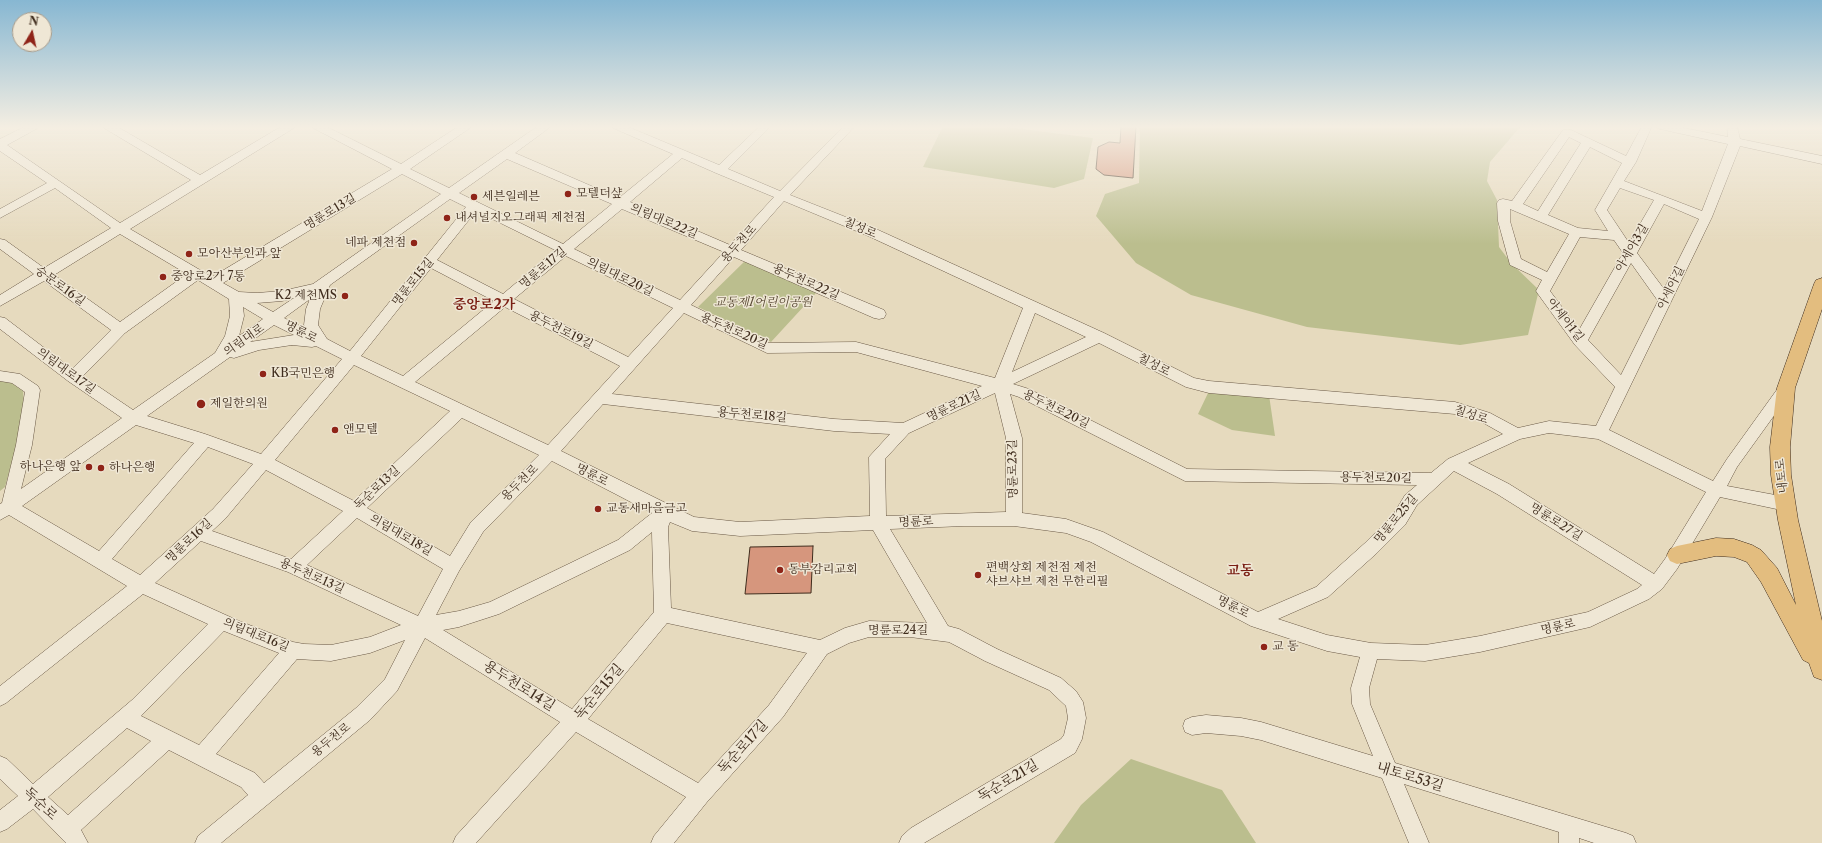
<!DOCTYPE html>
<html>
<head>
<meta charset="utf-8">
<style>
  body { margin:0 }
  #map { position:relative; width:1822px; height:843px; overflow:hidden; background:#e6dabe; font-family:"Libre Caslon Text",serif }
  canvas { display:block }
  .north { position:absolute; left:12px; top:12px; width:40px; height:40px; box-sizing:border-box; background:#efe7d5; border:1px solid #a99c8b; border-radius:50%; rotate:9deg; font-size:11px; font-weight:700; line-height:16px; text-align:center; color:#3f2c1d }
  .north::after { content:''; display:block; margin:auto; width:14px; height:18px; background:#8f2418; clip-path:polygon(50% 0,100% 100%,50% 72%,0 100%) }
</style>
</head>
<body>
<div id="map">
<canvas width="1822" height="843"></canvas>
<div class="north">N</div>
</div>
<script>
const ctx = document.querySelector('canvas').getContext('2d');
ctx.lineJoin = 'round';
function fill(path, color) { ctx.fillStyle = color; ctx.fill(path, 'evenodd'); }
const shape = rows => new Path2D(rows.map(r => 'M' + r).join(''));
function strokePath(path, color, width, dash) { ctx.strokeStyle = color; ctx.lineWidth = width; ctx.lineCap = dash ? 'butt' : 'round'; ctx.setLineDash(dash || []); ctx.stroke(path); }
function label(font, color, halo, rows, align = 'center') {
  ctx.font = font + ' "Libre Caslon Text","Noto Serif KR",serif'; ctx.lineWidth = 3; ctx.setLineDash([]); ctx.textBaseline = 'middle'; ctx.strokeStyle = halo; ctx.fillStyle = color; for (const [text, x, y, turn = 0] of rows) {
    ctx.save(); ctx.translate(x, y); ctx.rotate((+turn || 0) * Math.PI / 180); ctx.textAlign = isNaN(turn) ? turn : align; if (halo) ctx.strokeText(text, 0, 0); ctx.fillText(text, 0, 0); ctx.restore();
  }
}
fill(shape([
  [943,126,999,126,1093,138,1084,179,1054,188,923,167],
  [1140,126,1521,126,1490,162,1487,181,1497,200,1499,247,1511,263,1539,290,1528,335,1460,345,1307,327,1191,295,1136,263,1096,216,1105,194,1139,183],
  [745,261,817,292,771,342,698,307],
  [0,380,9,381,23,391,25,414,5,487,0,491],
  [1209,391,1269,395,1275,436,1232,430,1198,414],
  [1131,759,1222,790,1256,843,1054,843,1081,805]
]), '#bbbe8e');
const building = shape([
  [1121,126,1136,126,1133,178,1104,175,1096,169,1098,147,1109,142,1120,143,1121,126],
  [813,546,811,593,745,594,750,547,813,546]
]);
fill(building, '#d6967d');
strokePath(building, '#3f2c1d', 1);
const minor = shape([
  [26,126,40,126,38,128,7,145,120,223,191,180,104,128,103,126,116,126,200,175,282,126,295,126,294,128,130,229,212,277,392,169,313,128,312,126,325,126,401,164,459,126,471,126,470,128,410,169,449,188,538,126,550,126,549,128,515,153,619,198,673,154,613,128,612,126,626,126,719,165,760,126,771,126,728,169,780,191,844,126,855,126,790,195,876,229,1104,333,1194,378,1209,381,1455,402,1490,413,1518,428,1549,421,1596,426,1615,387,1575,345,1538,294,1536,291,1542,280,1510,265,1498,221,1497,203,1499,200,1503,199,1512,201,1563,130,1571,130,1626,156,1642,126,1652,126,1636,162,1624,181,1702,211,1728,144,1660,129,1654,126,1675,126,1728,137,1727,126,1737,126,1740,139,1822,156,1822,164,1740,146,1712,217,1609,430,1713,481,1727,459,1781,384,1786,382,1791,384,1793,388,1791,392,1737,467,1727,486,1786,497,1792,499,1794,504,1792,509,1786,511,1720,497,1677,569,1662,589,1649,599,1590,627,1480,652,1425,661,1377,659,1369,688,1370,704,1395,763,1626,833,1633,836,1636,843,1594,843,1579,838,1579,843,1559,843,1559,832,1404,784,1429,843,1409,843,1382,778,1261,740,1241,736,1206,733,1192,735,1185,732,1183,726,1185,720,1192,717,1206,715,1241,718,1261,722,1373,756,1352,704,1351,688,1360,657,1327,651,1251,626,1091,542,1066,533,1014,526,964,526,890,529,948,626,959,629,997,649,1061,678,1076,691,1083,702,1086,718,1082,739,1075,753,924,843,899,843,902,836,911,828,1061,739,1064,735,1068,718,1066,706,1049,690,985,661,949,642,910,637,869,637,849,643,827,654,783,717,707,802,674,843,651,843,654,836,686,797,576,732,476,843,453,843,456,836,560,722,425,638,397,691,370,720,221,843,195,843,198,836,248,795,241,787,169,750,81,830,88,843,66,843,33,809,7,829,0,832,0,810,18,796,0,779,0,756,7,759,33,784,132,700,208,624,143,594,6,703,0,706,0,686,127,586,9,515,0,520,0,504,2,503,16,445,25,392,12,383,0,381,0,371,20,374,38,386,40,390,32,445,21,489,122,418,68,381,0,329,0,317,5,318,72,369,111,330,44,281,0,306,0,295,34,274,0,249,0,239,5,240,44,268,111,228,55,188,0,218,0,209,47,183,0,151,0,139,26,126],
  [1569,137,1581,143,1538,211,1523,204,1569,137],
  [1590,147,1622,163,1595,210,1608,231,1578,228,1548,215,1590,147],
  [682,158,716,173,774,197,730,245,630,202,682,158],
  [507,159,612,204,563,244,459,193,507,159],
  [402,174,441,194,313,284,282,291,257,293,239,292,223,283,402,174],
  [1620,188,1654,200,1629,243,1607,210,1620,188],
  [450,199,466,207,350,351,327,339,318,325,320,309,330,285,450,199],
  [784,201,866,235,1023,308,995,378,856,342,769,343,691,305,734,257,874,318,879,319,884,318,886,314,884,310,741,250,784,201],
  [1664,204,1699,219,1664,289,1637,253,1664,204],
  [622,209,724,252,680,300,574,249,622,209],
  [1510,209,1569,234,1547,272,1521,259,1510,221,1510,209],
  [476,211,555,250,503,294,437,260,476,211],
  [120,234,187,274,120,322,54,275,120,234],
  [1580,237,1614,240,1623,253,1579,330,1550,291,1580,237],
  [566,256,673,308,628,357,514,299,566,256],
  [1631,263,1658,301,1621,375,1588,340,1631,263],
  [431,268,494,301,403,376,361,356,431,268],
  [198,280,229,299,230,316,225,336,215,353,133,410,83,376,125,333,198,280],
  [294,298,273,312,257,303,282,301,294,298],
  [310,299,306,309,304,325,306,329,284,318,310,299],
  [243,307,263,319,239,336,244,316,243,307],
  [505,307,620,366,548,445,415,382,505,307],
  [684,313,767,353,856,352,982,386,903,423,834,419,612,394,684,313],
  [1035,313,1086,337,1012,372,1035,313],
  [274,325,294,335,250,342,274,325],
  [1099,343,1186,387,1209,393,1455,414,1480,421,1503,434,1448,459,1431,473,1187,469,1029,389,1013,384,1099,343],
  [292,345,312,347,316,346,342,359,261,454,205,434,147,416,230,357,234,358,259,350,292,345],
  [354,365,450,411,354,501,275,460,354,365],
  [995,393,1006,438,1006,512,886,516,885,459,909,433,995,393],
  [1010,394,1019,397,1185,481,1417,485,1405,495,1393,515,1365,543,1316,587,1258,612,1103,532,1066,519,1022,513,1022,438,1010,394],
  [603,404,834,431,890,434,869,457,870,516,740,522,694,517,561,451,603,404],
  [462,418,539,455,471,522,450,556,367,508,462,418],
  [136,425,194,443,99,551,22,506,136,425],
  [1549,433,1598,439,1706,492,1665,559,1654,574,1509,484,1468,463,1520,439,1549,433],
  [208,447,253,464,213,509,140,575,112,559,208,447],
  [552,461,652,513,618,540,490,602,459,611,436,615,459,571,483,532,552,461],
  [266,470,343,511,291,559,212,531,225,519,266,470],
  [1454,471,1497,494,1642,585,1637,589,1588,612,1480,636,1425,645,1371,643,1327,635,1278,619,1328,597,1377,553,1405,525,1417,505,1454,471],
  [357,518,443,569,418,616,307,565,357,518],
  [670,522,692,531,740,536,873,530,927,623,869,621,845,628,820,640,671,608,668,527,670,522],
  [652,532,654,612,572,709,443,630,459,627,499,614,630,550,652,532],
  [201,541,288,572,401,625,370,637,331,645,304,644,293,642,239,621,155,583,201,541],
  [667,623,807,653,769,705,698,783,588,719,667,623],
  [224,631,279,653,199,745,141,716,224,631],
  [405,640,385,679,356,708,264,783,255,773,216,754,297,659,331,661,370,653,405,640],
  [127,728,151,741,68,815,48,797,127,728]
]);
const major = shape([
  [1822,278,1822,309,1795,388,1790,447,1791,475,1798,520,1822,621,1822,680,1814,677,1809,663,1803,660,1761,582,1747,562,1734,557,1716,556,1677,564,1670,561,1667,555,1670,549,1677,546,1716,538,1734,539,1752,545,1761,550,1777,568,1796,605,1778,520,1771,475,1770,447,1777,388,1814,284,1816,280,1822,278]
]);
strokePath(minor, '#695845', 1);
strokePath(major, '#3f2c1d', 1);
fill(minor, '#efe7d5');
fill(major, '#e3bd7f');
const sky = ctx.createLinearGradient(0, 0, 0, 244);
sky.addColorStop(0, '#87b7d2');
sky.addColorStop(0.52, '#f4eee2');
sky.addColorStop(1, '#f4eee200');
ctx.fillStyle = sky;
ctx.fillRect(0, 0, 1822, 244);
for (const [x, y, r, color] of [
  [568,194,4,"#8f2418"],
  [474,197,4,"#8f2418"],
  [447,218,4,"#8f2418"],
  [414,243,4,"#8f2418"],
  [189,254,4,"#8f2418"],
  [163,277,4,"#8f2418"],
  [345,296,4,"#8f2418"],
  [263,374,4,"#8f2418"],
  [201,404,5,"#8f2418"],
  [335,430,4,"#8f2418"],
  [89,467,4,"#8f2418"],
  [101,468,4,"#8f2418"],
  [598,509,4,"#8f2418"],
  [780,570,4,"#8f2418"],
  [978,575,4,"#8f2418"],
  [1264,647,4,"#8f2418"]
]) { const dot = new Path2D(); dot.arc(x, y, r, 0, 2 * Math.PI); ctx.fillStyle = color; ctx.fill(dot); strokePath(dot, '#efe7d5', 1.5); }
label('12px', '#3f2c1d', '#efe7d5', [
  ["모텔더샾",576,194],
  ["세븐일레븐",482,197],
  ["내셔널지오그래픽 제천점",455,218],
  ["네파 제천점",406,243,"right"],
  ["모아산부인과 앞",197,254],
  ["중앙로2가 7통",171,277],
  ["K2 제천MS",337,296,"right"],
  ["KB국민은행",271,374],
  ["제일한의원",210,404],
  ["앤모텔",343,430],
  ["하나은행 앞",81,467,"right"],
  ["하나은행",109,468],
  ["교동새마을금고",606,509],
  ["편백상회 제천점 제천",986,568],
  ["샤브샤브 제천 무한리필",986,582],
  ["동부감리교회",788,570],
  ["교 동",1272,647]
], 'left');
label('12px', '#3f2c1d', '#efe7d5', [
  ["명륜로13길",330,212,-31],
  ["의림대로22길",664,221,23],
  ["칠성로",860,228,23],
  ["용두천로",739,244,-48],
  ["아세아3길",1632,248,-60],
  ["명륜로17길",543,268,-40],
  ["의림대로20길",620,277,26],
  ["명륜로15길",413,282,-51],
  ["용두천로22길",806,282,24],
  ["숭문로16길",60,286,36],
  ["아세아길",1671,288,-64],
  ["아세아1길",1565,320,52],
  ["용두천로19길",561,330,27],
  ["용두천로20길",734,331,24],
  ["명륜로",301,332,27],
  ["의림대로",244,340,-35],
  ["칠성로",1154,365,27],
  ["의림대로17길",66,371,36],
  ["명륜로21길",954,406,-25],
  ["용두천로20길",1056,409,26],
  ["용두천로18길",752,415,5],
  ["칠성로",1471,415,18],
  ["명륜로23길",1013,469,-91],
  ["명륜로",592,475,27],
  ["내토로",1782,476,-96],
  ["용두천로20길",1376,478,1],
  ["용두천로",520,483,-45],
  ["독순로13길",377,488,-43],
  ["명륜로25길",1396,519,-50],
  ["명륜로",916,522,-3],
  ["명륜로27길",1556,522,32],
  ["의림대로18길",401,535,30],
  ["명륜로16길",189,541,-43],
  ["용두천로13길",312,576,24],
  ["명륜로",1233,607,27],
  ["명륜로",1558,627,-13],
  ["명륜로24길",898,631],
  ["의림대로16길",256,635,22],
  ["용두천로",331,740,-39]
]);
label('italic 12px', '#584934', '#efe7d5', [
  ["교동제1어린이공원",763,303]
]);
label('bold 14px', '#7a1f14', '#efe7d5', [
  ["중앙로2가",484,305],
  ["교동",1240,571]
]);
label('14px', '#3f2c1d', '#efe7d5', [
  ["용두천로14길",519,686,32],
  ["독순로15길",599,692,-50],
  ["독순로17길",743,747,-48],
  ["내토로53길",1410,777,17],
  ["독순로21길",1008,781,-31],
  ["독순로",40,804,43]
]);
</script>
</body>
</html>
